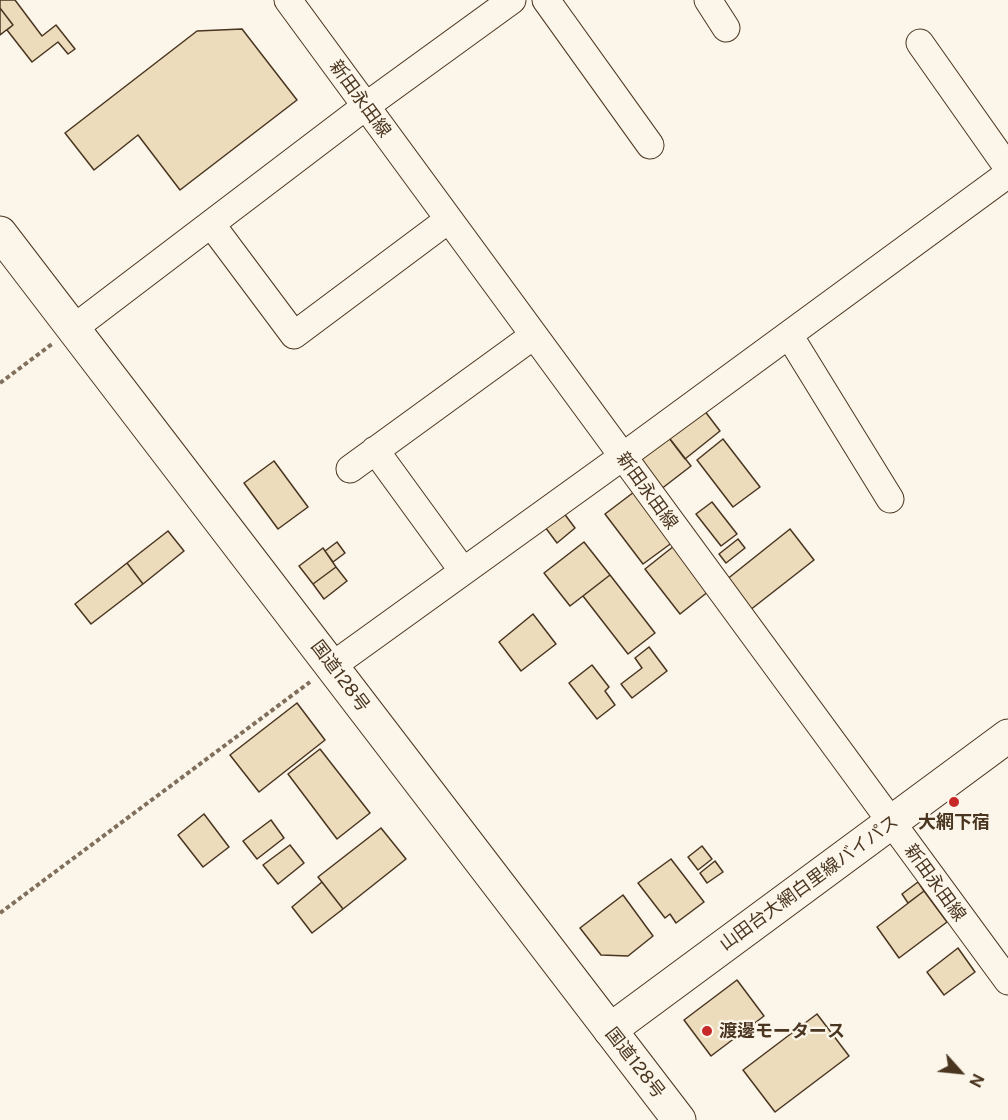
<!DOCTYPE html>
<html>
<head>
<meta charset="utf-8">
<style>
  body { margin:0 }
  #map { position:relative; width:1008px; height:1120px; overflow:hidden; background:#fbf6e9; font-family:"Public Sans",sans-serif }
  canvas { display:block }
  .north { position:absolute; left:930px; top:1042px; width:60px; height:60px; -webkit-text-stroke:4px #fbf6e9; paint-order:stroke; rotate:117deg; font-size:16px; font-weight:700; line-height:24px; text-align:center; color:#4a3520 }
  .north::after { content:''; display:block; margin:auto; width:21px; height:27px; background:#4a3520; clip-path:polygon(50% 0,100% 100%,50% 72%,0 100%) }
</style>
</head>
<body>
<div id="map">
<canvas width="1008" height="1120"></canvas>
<div class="north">N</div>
</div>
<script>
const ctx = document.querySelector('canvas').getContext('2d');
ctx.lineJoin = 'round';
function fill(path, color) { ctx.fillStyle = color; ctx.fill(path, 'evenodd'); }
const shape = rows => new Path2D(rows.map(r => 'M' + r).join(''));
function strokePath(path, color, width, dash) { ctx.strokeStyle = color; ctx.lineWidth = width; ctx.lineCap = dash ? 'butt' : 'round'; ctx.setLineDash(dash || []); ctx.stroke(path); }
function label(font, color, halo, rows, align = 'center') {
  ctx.font = font + ' "Public Sans","Noto Sans JP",sans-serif'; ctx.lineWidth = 4.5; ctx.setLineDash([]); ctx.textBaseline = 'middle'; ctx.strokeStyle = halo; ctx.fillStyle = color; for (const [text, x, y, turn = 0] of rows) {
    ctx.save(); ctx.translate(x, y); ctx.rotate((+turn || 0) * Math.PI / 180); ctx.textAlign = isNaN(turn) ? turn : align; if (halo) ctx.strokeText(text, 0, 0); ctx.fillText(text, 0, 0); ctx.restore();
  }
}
const building = shape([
  [0,0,15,0,42,36,56,25,75,49,68,54,58,42,32,62,7,30,13,25,0,8,0,0],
  [0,8,13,25,0,35,0,8],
  [242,29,297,100,180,190,138,135,94,170,65,133,197,31,242,29],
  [704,410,720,431,685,459,669,438,704,410],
  [667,435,691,466,656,493,632,462,667,435],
  [723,439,760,487,733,507,697,460,723,439],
  [274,461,308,507,278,529,244,483,274,461],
  [634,492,673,542,643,564,605,514,634,492],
  [712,502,737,534,721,546,696,514,712,502],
  [563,512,575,528,557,543,545,527,563,512],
  [790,529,814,560,745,614,721,584,790,529],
  [168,531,184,551,143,584,127,563,168,531],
  [738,539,745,548,726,563,719,554,738,539],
  [337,542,345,553,333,562,325,551,337,542],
  [584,542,610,575,570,606,544,573,584,542],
  [674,546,709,591,680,614,645,569,674,546],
  [323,548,336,567,313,584,299,566,323,548],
  [127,563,143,584,91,624,75,604,127,563],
  [336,567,347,581,324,599,313,584,336,567],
  [610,575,655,633,628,654,583,596,610,575],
  [533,614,556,644,521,671,499,642,533,614],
  [649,647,667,671,632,698,621,684,642,668,635,658,649,647],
  [592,665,609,687,605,691,615,705,597,719,569,683,592,665],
  [297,703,325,740,259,792,230,755,297,703],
  [320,749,370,813,337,839,288,774,320,749],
  [204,814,229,847,203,867,178,835,204,814],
  [271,820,284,838,257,859,243,841,271,820],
  [381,828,406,859,343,909,318,877,381,828],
  [290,845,304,863,278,884,263,865,290,845],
  [702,846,712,859,698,870,688,857,702,846],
  [671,859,704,902,676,923,670,914,665,918,638,883,671,859],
  [715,861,723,872,707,883,700,873,715,861],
  [322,882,343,909,312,933,292,907,322,882],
  [918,882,924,891,908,903,902,894,918,882],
  [924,891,947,922,899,958,877,927,924,891],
  [623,895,653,936,628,956,601,955,580,928,623,895],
  [958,948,975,972,944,995,927,972,958,948],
  [737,980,764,1016,711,1056,684,1020,737,980],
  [817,1014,849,1056,775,1112,743,1070,817,1014]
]);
fill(building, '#ecdcbc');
strokePath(building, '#4a3520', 1.5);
const minor = shape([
  [288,0,1008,981],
  [546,0,650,145],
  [708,0,726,28],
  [920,43,1008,168],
  [211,224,294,335,448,220],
  [74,328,366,106,512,0],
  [789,335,890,499],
  [375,450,463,571],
  [350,469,533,336],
  [332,666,622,457,1008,174]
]);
const major = shape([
  [610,1030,1008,736]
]);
const highway = shape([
  [0,233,679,1120]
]);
strokePath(minor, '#4a3520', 29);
strokePath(major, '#4a3520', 35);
strokePath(highway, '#4a3520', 35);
strokePath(shape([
  [0,383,52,344],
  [0,913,310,682]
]), '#7f6f5c', 4, [4.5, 3]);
strokePath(minor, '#fbf6e9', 27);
strokePath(major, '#fbf6e9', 33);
strokePath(highway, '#fbf6e9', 33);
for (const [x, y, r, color] of [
  [954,802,6,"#c62828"],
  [707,1031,6,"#c62828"]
]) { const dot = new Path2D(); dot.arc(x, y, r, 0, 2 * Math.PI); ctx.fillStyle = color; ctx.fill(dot); strokePath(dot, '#fbf6e9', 2); }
label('18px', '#4a3520', '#fbf6e9', [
  ["新田永田線",360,99,54],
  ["新田永田線",647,491,54],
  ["国道128号",340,676,53],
  ["山田台大網白里線バイパス",809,883,-36],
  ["新田永田線",935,883,54],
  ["国道128号",635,1063,52]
]);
label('bold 18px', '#4a3520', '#fbf6e9', [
  ["大網下宿",954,822],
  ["渡邊モータース",719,1031,"left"]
]);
</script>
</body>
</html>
